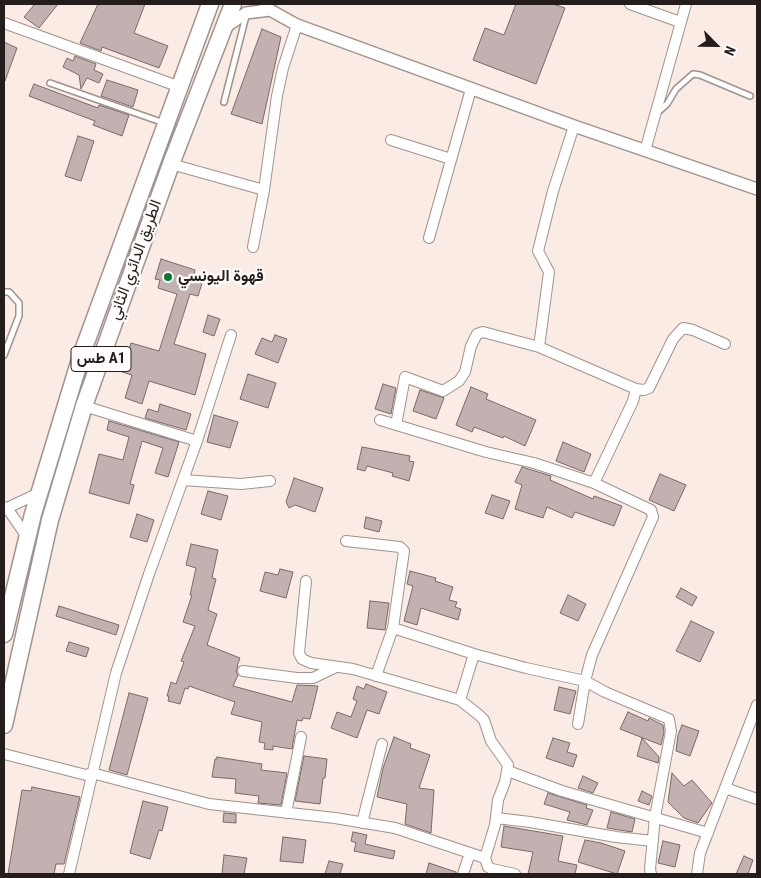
<!DOCTYPE html>
<html>
<head>
<meta charset="utf-8">
<style>
  body { margin:0 }
  #map { position:relative; width:761px; height:878px; overflow:hidden; background:#faebe4; font-family:"Roboto Condensed",sans-serif }
  canvas { display:block }
  .frame { position:absolute; inset:0; border:5px solid #231e1c; pointer-events:none }
  .north { position:absolute; left:691px; top:20px; width:50px; height:50px; -webkit-text-stroke:4px #fefbfa; paint-order:stroke; rotate:113deg; font-size:14px; font-weight:700; line-height:20px; text-align:center; color:#231e1c }
  .north::after { content:''; display:block; margin:auto; width:18px; height:22px; background:#231e1c; clip-path:polygon(50% 0,100% 100%,50% 72%,0 100%) }
</style>
</head>
<body>
<div id="map">
<canvas width="761" height="878"></canvas>
<div class="frame"></div>
<div class="north">N</div>
</div>
<script>
const ctx = document.querySelector('canvas').getContext('2d');
ctx.lineJoin = 'round';
function fill(path, color) { ctx.fillStyle = color; ctx.fill(path, 'evenodd'); }
const shape = rows => new Path2D(rows.map(r => 'M' + r).join(''));
function strokePath(path, color, width, dash) { ctx.strokeStyle = color; ctx.lineWidth = width; ctx.lineCap = dash ? 'butt' : 'round'; ctx.setLineDash(dash || []); ctx.stroke(path); }
function label(font, color, halo, rows, align = 'center') {
  ctx.font = font + ' "Roboto Condensed",Vazirmatn,sans-serif'; ctx.lineWidth = 4.5; ctx.setLineDash([]); ctx.textBaseline = 'middle'; ctx.strokeStyle = halo; ctx.fillStyle = color; for (const [text, x, y, turn = 0] of rows) {
    ctx.save(); ctx.translate(x, y); ctx.rotate((+turn || 0) * Math.PI / 180); ctx.textAlign = isNaN(turn) ? turn : align; if (halo) ctx.strokeText(text, 0, 0); ctx.fillText(text, 0, 0); ctx.restore();
  }
}
const building = shape([
  [35,4,58,4,39,28,24,17,35,4],
  [98,4,145,4,134,33,168,46,159,68,102,47,101,51,80,43,98,4],
  [516,4,553,4,565,8,536,84,473,60,485,28,504,35,516,4],
  [262,29,281,37,262,124,231,114,262,29],
  [4,42,17,48,5,81,4,81,4,42],
  [75,56,96,64,94,70,103,74,99,83,87,78,81,89,79,75,63,67,67,58,73,61,75,56],
  [107,80,138,90,133,107,101,96,107,80],
  [34,84,98,108,99,105,129,115,122,136,93,125,95,121,29,96,34,84],
  [78,136,94,141,81,181,65,176,78,136],
  [161,259,195,270,194,274,204,277,198,296,190,294,174,344,206,354,195,395,149,381,142,404,125,398,132,375,122,372,131,343,159,351,177,294,158,288,160,280,155,279,161,259],
  [208,315,220,319,214,336,203,332,208,315],
  [275,335,287,339,278,363,255,354,262,338,272,342,275,335],
  [248,374,276,383,268,408,240,399,248,374],
  [383,384,396,388,391,414,375,409,383,384],
  [471,387,488,394,486,399,536,420,525,446,504,436,503,438,474,427,472,432,456,425,471,387],
  [420,390,444,398,436,419,413,411,420,390],
  [160,404,191,414,186,430,145,418,148,409,158,412,160,404],
  [214,415,238,422,230,448,207,442,214,415],
  [109,421,179,442,168,477,155,473,163,448,142,441,130,484,134,485,129,504,89,493,99,454,123,460,129,437,107,430,109,421],
  [563,442,591,454,584,472,556,461,563,442],
  [362,447,410,456,409,461,414,462,409,481,392,476,393,473,367,466,365,471,357,469,362,447],
  [522,467,551,476,550,480,593,499,594,496,622,506,614,526,575,512,572,518,547,507,543,518,515,509,522,485,515,482,522,467],
  [660,474,686,485,674,511,649,500,660,474],
  [294,478,323,488,315,512,295,505,289,508,286,502,294,478],
  [208,491,228,496,221,520,201,514,208,491],
  [492,495,510,501,503,519,485,513,492,495],
  [137,514,154,520,147,542,130,537,137,514],
  [366,517,382,521,379,532,364,528,366,517],
  [191,544,218,550,212,578,216,579,208,610,217,614,207,645,240,658,237,666,238,666,236,671,238,675,233,686,292,702,297,685,318,686,310,719,303,718,302,721,297,720,292,749,273,746,273,750,264,749,265,743,259,742,262,722,231,714,235,702,189,686,188,689,185,688,180,704,168,701,169,696,167,696,171,682,176,684,184,662,181,661,195,626,183,622,192,595,190,595,196,568,186,565,191,544],
  [280,569,293,572,286,598,260,591,265,572,278,575,280,569],
  [410,571,436,578,435,581,453,587,449,600,457,602,455,607,461,609,458,620,421,608,417,625,404,621,413,586,407,584,410,571],
  [681,588,697,597,692,606,676,597,681,588],
  [568,595,586,604,578,621,560,613,568,595],
  [370,601,389,603,385,630,367,628,370,601],
  [59,606,119,625,116,635,56,616,59,606],
  [691,621,714,632,700,662,676,651,691,621],
  [69,642,89,648,86,657,66,651,69,642],
  [366,684,387,692,379,714,367,710,357,738,331,728,337,712,351,717,357,701,353,699,357,686,364,689,366,684],
  [559,687,576,691,570,714,554,710,559,687],
  [129,693,148,698,127,775,109,770,129,693],
  [628,712,648,721,649,718,663,725,664,732,661,745,620,729,628,712],
  [682,725,699,731,690,756,676,751,678,735,682,725],
  [394,737,411,744,410,748,430,755,419,788,434,790,431,833,405,824,407,804,377,797,383,768,394,737],
  [553,738,570,743,567,752,577,755,573,767,546,758,553,738],
  [642,738,659,757,658,763,637,756,642,738],
  [304,756,327,759,325,778,323,778,320,804,295,801,304,756],
  [217,757,262,764,261,770,287,773,281,805,258,803,259,796,235,793,236,779,212,777,215,759,217,759,217,757],
  [672,773,684,786,692,780,712,803,698,823,684,818,668,802,672,773],
  [583,776,598,783,593,793,578,788,583,776],
  [32,787,80,797,64,864,56,864,54,874,8,874,22,790,31,791,32,787],
  [642,791,652,796,649,805,638,801,642,791],
  [548,793,587,805,586,808,593,810,587,825,567,820,570,812,544,804,548,793],
  [143,801,168,807,162,831,159,830,150,859,130,853,143,801],
  [611,812,635,819,632,832,607,828,611,812],
  [224,813,236,814,236,823,223,822,224,813],
  [504,826,563,836,558,861,577,865,575,874,528,874,533,852,501,847,504,826],
  [353,832,367,835,365,844,395,851,393,859,354,851,356,843,351,841,353,832],
  [283,837,306,840,303,863,280,861,283,837],
  [585,840,601,843,625,851,617,874,578,862,585,840],
  [663,841,680,845,675,867,658,863,663,841],
  [224,855,247,858,244,874,222,874,224,855],
  [744,856,753,860,748,874,736,874,744,856],
  [329,861,343,864,340,874,325,874,329,861],
  [429,863,456,872,456,874,426,874,429,863]
]);
fill(building, '#c2b1b0');
strokePath(building, '#796a69', 1);
const service = shape([
  [50,83,164,123],
  [224,102,246,16],
  [657,113,667,104,676,89,693,74,700,75,750,96],
  [4,292,9,292,19,303,19,316,4,355]
]);
const minor = shape([
  [630,4,680,22],
  [4,23,180,87],
  [574,126,553,191,538,251,549,272,539,347,636,389,644,390,649,388,673,339,683,328,693,330,725,344],
  [391,140,451,159],
  [645,151,686,4],
  [171,164,264,190],
  [429,238,471,89],
  [253,247,264,190,277,96,283,68,297,25],
  [84,406,197,441],
  [380,420,486,452,534,463,594,483,651,510,653,517,592,655,585,681,578,724],
  [396,425,405,377,443,391,459,381,465,372,471,346,477,334,483,332,539,347],
  [183,480,241,484,270,481],
  [594,483,633,401,636,389],
  [4,507,7,508,27,537],
  [7,508,39,493],
  [346,541,400,547,404,551,393,628,474,654,526,668,585,681,605,692,669,719,671,731,655,817,650,869,651,874],
  [306,581,299,653,302,659,311,663,353,669,460,700],
  [474,654,460,700,479,715,484,720,491,741,508,765,505,782,498,800,495,825,485,858,488,867,492,869,515,874],
  [243,671,297,678,313,678,334,668],
  [376,676,393,628],
  [4,754,86,775,92,773,209,804,335,818,395,828,485,858],
  [508,771,562,791,708,833],
  [725,788,757,799],
  [286,813,301,737],
  [496,818,530,822,616,837,653,841],
  [362,823,382,744],
  [69,874,116,673,149,574,197,441,231,335],
  [463,874,470,853],
  [697,874,700,853,757,705]
]);
const tertiary = shape([
  [265,4,270,10,297,25,574,126,757,189],
  [224,28,246,13,270,10]
]);
const trunk = shape([
  [4,634,33,514,81,356,210,4],
  [4,725,50,520,84,406,171,164,233,4]
]);
strokePath(service, '#a0928c', 8);
strokePath(minor, '#a0928c', 12);
strokePath(tertiary, '#a0928c', 14);
strokePath(trunk, '#a0928c', 19);
strokePath(service, '#fff', 5);
strokePath(minor, '#fff', 10);
strokePath(tertiary, '#fff', 11);
strokePath(trunk, '#fff', 16);
for (const [x, y, r, color] of [
  [168,277,5,"#087a2f"]
]) { const dot = new Path2D(); dot.arc(x, y, r, 0, 2 * Math.PI); ctx.fillStyle = color; ctx.fill(dot); strokePath(dot, '#fefbfa', 2); }
for (const [x, y, w] of [
  [101,359,60]
]) { const box = new Path2D(); box.roundRect(x - w / 2, y - 12.5, w, 25, 4); ctx.fillStyle = '#fefbfa'; ctx.fill(box); strokePath(box, '#231e1c', 1); }
label('bold 15px', '#231e1c', null, [
  ["طس A1",101,359]
]);
label('16px', '#231e1c', '#fefbfa', [
  ["الطريق الدائري الثاني",136,260,-70]
]);
label('bold 16px', '#231e1c', '#fefbfa', [
  ["قهوة اليونسي",178,277]
], 'left');
</script>
</body>
</html>
